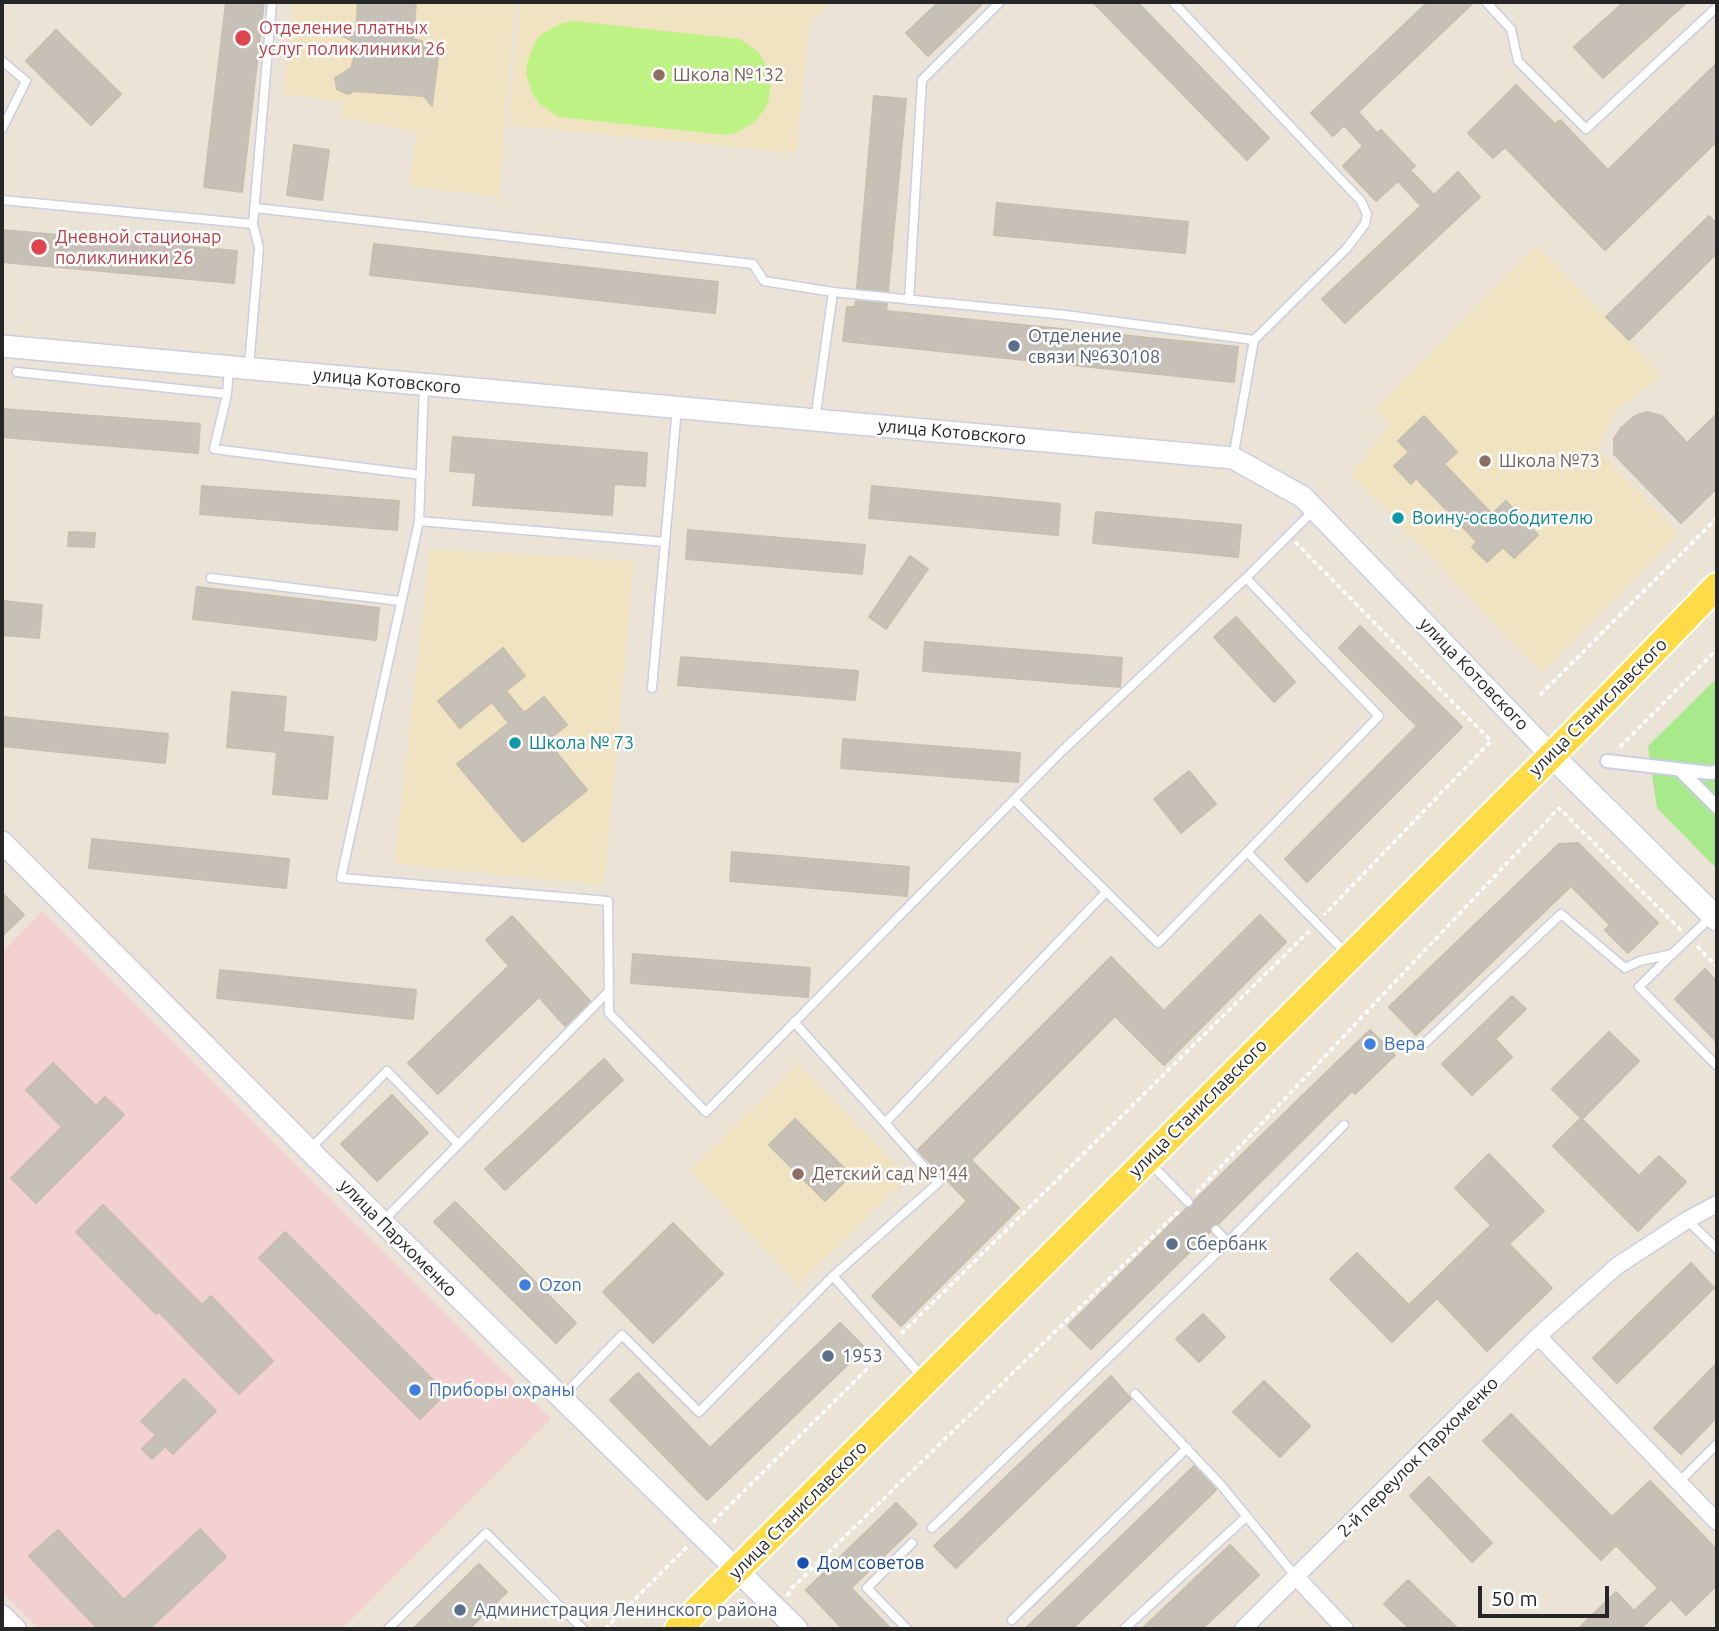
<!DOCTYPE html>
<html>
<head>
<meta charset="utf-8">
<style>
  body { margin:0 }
  #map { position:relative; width:1719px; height:1631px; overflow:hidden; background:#ebe3d5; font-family:Ubuntu,sans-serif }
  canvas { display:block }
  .frame { position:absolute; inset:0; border:4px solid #262626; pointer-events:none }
  .scale { position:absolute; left:1478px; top:1586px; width:131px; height:32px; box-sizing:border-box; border:4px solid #262626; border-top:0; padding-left:9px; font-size:21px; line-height:24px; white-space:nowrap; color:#262626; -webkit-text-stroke:5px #fff; paint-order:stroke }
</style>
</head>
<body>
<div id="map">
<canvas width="1719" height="1631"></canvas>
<div class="frame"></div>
<div class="scale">50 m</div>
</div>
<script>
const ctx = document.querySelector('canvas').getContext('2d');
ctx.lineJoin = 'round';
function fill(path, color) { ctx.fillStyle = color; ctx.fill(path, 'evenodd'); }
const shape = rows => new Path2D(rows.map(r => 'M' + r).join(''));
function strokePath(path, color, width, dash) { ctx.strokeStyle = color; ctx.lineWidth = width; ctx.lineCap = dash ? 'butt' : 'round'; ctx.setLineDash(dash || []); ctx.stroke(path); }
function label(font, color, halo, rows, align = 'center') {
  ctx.font = font + ' Ubuntu,sans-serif'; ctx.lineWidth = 5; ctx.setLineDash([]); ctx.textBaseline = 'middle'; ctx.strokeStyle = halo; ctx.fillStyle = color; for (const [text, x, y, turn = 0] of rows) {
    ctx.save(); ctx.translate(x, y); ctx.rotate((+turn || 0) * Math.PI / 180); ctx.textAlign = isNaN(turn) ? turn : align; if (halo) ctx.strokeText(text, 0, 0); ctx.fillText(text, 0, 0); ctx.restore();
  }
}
fill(shape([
  [293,2,515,2,499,197,409,185,417,132,342,117,343,102,283,94],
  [520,2,832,2,809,25,796,153,509,125],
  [1537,245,1662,376,1616,411,1598,449,1679,534,1542,673,1351,474,1389,425,1374,410],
  [430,549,634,561,604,885,394,864],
  [799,1064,908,1177,799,1285,689,1170]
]), '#f0e3c2');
fill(shape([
  [42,911,551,1419,342,1629,39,1629,2,1592,2,952]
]), '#f4d1d1');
fill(shape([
  [1717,678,1717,869,1657,808,1648,746]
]), '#a7e98b');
fill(shape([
  [573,21,740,39,758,52,764,61,771,82,768,104,755,122,736,133,725,135,558,117,540,104,533,95,526,74,527,63,535,42,542,34,562,23]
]), '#bff285');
const building = shape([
  [226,2,264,2,242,192,204,187,226,2],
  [358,2,416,2,413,39,422,41,422,46,439,50,432,106,424,96,354,91,348,94,337,89,335,78,351,68,358,44,338,33,356,32,358,2],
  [939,2,984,2,928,56,906,33,939,2],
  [1093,2,1137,2,1269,138,1247,160,1093,2],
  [1428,2,1474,2,1358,112,1377,133,1381,130,1415,166,1410,170,1434,195,1458,172,1480,197,1345,323,1322,299,1421,206,1398,181,1376,201,1343,166,1363,146,1344,125,1333,136,1311,113,1428,2],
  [1624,2,1687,2,1603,78,1574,47,1624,2],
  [56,30,121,94,91,125,26,61,56,30],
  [1717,63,1717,141,1605,250,1505,147,1493,158,1468,133,1516,85,1555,124,1560,120,1608,170,1717,63],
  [874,96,906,99,888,291,857,288,874,96],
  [294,145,329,150,322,200,287,195,294,145],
  [997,203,1188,222,1185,253,994,235,997,203],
  [1709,216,1717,224,1717,253,1629,340,1606,317,1709,216],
  [2,230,237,251,234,283,2,262,2,230],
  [374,244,718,282,715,313,370,275,374,244],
  [856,301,887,304,886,311,1238,347,1234,382,843,341,847,307,855,307,856,301],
  [3,409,200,424,198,453,2,437,3,409],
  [1647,412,1662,416,1687,443,1717,414,1717,488,1681,523,1614,454,1614,439,1621,428,1635,416,1647,412],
  [1424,416,1457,452,1444,464,1492,514,1506,501,1538,535,1514,558,1503,547,1487,562,1472,547,1477,542,1416,478,1411,484,1394,466,1409,452,1398,441,1424,416],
  [453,437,647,453,645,486,614,484,612,515,473,505,476,473,450,471,453,437],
  [202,486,399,501,397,530,200,514,202,486],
  [872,486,1060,504,1058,535,869,518,872,486],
  [1096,512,1241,525,1238,557,1093,543,1096,512],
  [688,530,865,545,862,574,686,559,688,530],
  [69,532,95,533,94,547,68,546,69,532],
  [910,556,928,569,886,629,869,617,910,556],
  [197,587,379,608,376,640,193,619,197,587],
  [2,601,42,605,39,638,2,635,2,601],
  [1236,617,1295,682,1274,702,1214,637,1236,617],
  [1360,626,1462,727,1307,882,1285,859,1417,726,1339,648,1360,626],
  [925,642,1122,658,1120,687,923,671,925,642],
  [503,648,525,676,506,691,524,713,544,697,567,725,547,741,587,790,523,842,457,764,509,723,492,702,460,728,438,701,503,648],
  [681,657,858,671,855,700,678,685,681,657],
  [232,692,286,697,283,732,333,737,327,799,273,794,277,752,227,747,232,692],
  [2,717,168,734,165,763,2,746,2,717],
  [843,739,1020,753,1018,782,841,768,843,739],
  [1189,771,1216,804,1181,833,1154,799,1189,771],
  [92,839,289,859,286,888,89,868,92,839],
  [1578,843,1658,923,1628,953,1605,930,1610,925,1571,886,1416,1035,1389,1007,1559,844,1578,843],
  [732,852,909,867,907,896,730,881,732,852],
  [2,893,24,915,2,936,2,893],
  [1260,915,1286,942,1164,1065,1115,1016,971,1160,1019,1208,901,1326,872,1296,967,1201,918,1150,1111,957,1164,1011,1260,915],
  [512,916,590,1001,565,1026,539,997,438,1094,408,1063,509,966,486,940,512,916],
  [633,954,810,968,808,997,631,983,633,954],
  [1705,969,1717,982,1717,1042,1675,999,1705,969],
  [220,970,416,990,413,1019,217,998,220,970],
  [1512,996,1526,1009,1495,1039,1512,1057,1472,1095,1442,1064,1512,996],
  [1370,1030,1395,1055,1355,1094,1352,1091,1218,1224,1212,1225,1210,1232,1091,1349,1068,1326,1187,1208,1192,1207,1194,1201,1370,1030],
  [1609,1032,1639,1061,1582,1119,1552,1089,1609,1032],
  [604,1059,623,1080,505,1190,485,1169,604,1059],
  [53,1063,96,1106,105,1097,124,1115,36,1203,11,1178,62,1127,26,1090,53,1063],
  [392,1095,428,1133,377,1181,341,1144,392,1095],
  [1581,1118,1639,1176,1659,1156,1686,1182,1638,1231,1553,1146,1581,1118],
  [795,1119,851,1175,825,1201,769,1145,795,1119],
  [1489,1154,1544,1211,1509,1244,1552,1288,1487,1351,1437,1298,1392,1342,1330,1279,1357,1253,1409,1305,1491,1225,1455,1188,1489,1154],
  [455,1202,576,1323,556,1343,434,1222,455,1202],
  [103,1205,202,1305,211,1296,273,1361,239,1394,159,1312,156,1314,76,1232,103,1205],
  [673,1223,723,1274,653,1343,603,1292,673,1223],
  [285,1232,446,1393,420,1419,259,1258,285,1232],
  [1691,1263,1714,1288,1617,1383,1593,1358,1691,1263],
  [1203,1314,1225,1337,1199,1362,1176,1339,1203,1314],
  [840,1323,865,1348,707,1500,610,1400,638,1373,710,1448,840,1323],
  [1717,1363,1717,1417,1681,1454,1654,1428,1717,1363],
  [1111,1376,1131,1399,956,1568,934,1546,1111,1376],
  [184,1379,216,1411,173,1454,165,1446,152,1459,142,1449,156,1435,141,1421,184,1379],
  [1264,1381,1310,1426,1280,1457,1233,1412,1264,1381],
  [1511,1414,1612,1517,1650,1481,1717,1550,1717,1585,1686,1615,1671,1599,1640,1629,1578,1629,1616,1592,1634,1611,1658,1588,1616,1545,1601,1560,1483,1441,1511,1414],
  [1194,1466,1216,1490,1072,1629,1025,1629,1194,1466],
  [1429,1477,1492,1543,1472,1562,1410,1496,1429,1477],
  [896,1503,917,1524,851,1588,891,1629,843,1629,806,1590,896,1503],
  [200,1529,226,1557,149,1629,98,1629,29,1556,58,1530,124,1600,200,1529],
  [1230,1545,1259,1575,1202,1629,1142,1629,1230,1545],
  [479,1564,507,1592,469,1629,413,1629,479,1564],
  [1408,1580,1458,1629,1410,1629,1384,1604,1408,1580]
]);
fill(building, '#c6c0b6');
strokePath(building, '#c6bfb0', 2);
const service = shape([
  [1173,2,1361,201,1367,214,1365,224,1346,249,1254,340],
  [1486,2,1511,29,1518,61,1586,129,1717,7],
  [2,61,26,81,2,129],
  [2,200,253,224],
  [255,208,753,264,764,281,833,292,815,420],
  [833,292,1065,315,1254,340,1233,458],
  [909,300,922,80,1000,2],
  [249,366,259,248,253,224,272,2],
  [17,372,227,394,229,367],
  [424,387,419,521,341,878,608,901,609,1013,706,1112,1062,751,1246,578,1314,510],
  [227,394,214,449,421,475],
  [419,521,665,542],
  [211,578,400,601],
  [1246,578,1379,716,1247,852,1346,953],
  [652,688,677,408],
  [1014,800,1158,943,1247,852],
  [1672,954,1639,987,1717,1066],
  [794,1022,885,1123,1106,892],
  [1425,1043,1561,914,1625,968,1640,961,1672,954,1711,917],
  [885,1123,938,1183,833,1276,924,1379],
  [310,1149,387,1071,458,1144],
  [1149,1162,1188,1202],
  [384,1220,609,991],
  [1687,1220,1717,1249],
  [1216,1230,1228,1242],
  [1135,1394,1221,1485,1297,1578],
  [562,1397,622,1335,699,1412,833,1276],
  [1679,1482,1717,1444],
  [932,1528,1228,1242,1344,1125],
  [1012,1620,1187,1448],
  [388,1629,486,1533,583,1629],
  [907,1629,867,1588,912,1543],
  [1124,1629,1246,1517]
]);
const pedestrian = shape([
  [1607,761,1711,773,1717,771],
  [1680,770,1717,807]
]);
const minor = shape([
  [1538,1336,1717,1522],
  [1297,1578,1345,1629],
  [1243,1629,1538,1336,1617,1266,1687,1220,1717,1204]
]);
const tertiary = shape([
  [2,346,1233,458,1303,497,1550,754],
  [2,842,309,1150,797,1629],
  [2,1616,15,1629]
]);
const secondary = shape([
  [1550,754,1717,919]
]);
const primary = shape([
  [678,1629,1576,731,1717,586]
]);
strokePath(service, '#cbcee2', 11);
strokePath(pedestrian, '#cbcee2', 16);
strokePath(minor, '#cbcee2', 19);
strokePath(tertiary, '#cbcee2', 24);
strokePath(secondary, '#cbcee2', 26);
strokePath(primary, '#fff', 30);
strokePath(shape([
  [1295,542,1491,741,1324,915],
  [1540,695,1717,518],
  [1620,747,1717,649],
  [1697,946,1717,967],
  [1196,1193,1559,808,1682,931],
  [901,1334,1309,931],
  [713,1522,884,1352],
  [787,1596,792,1588,1181,1209],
  [605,1629,687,1547]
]), '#fff', 3.5, [5, 3.5]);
strokePath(service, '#fff', 8);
strokePath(pedestrian, '#fff', 12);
strokePath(minor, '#fff', 16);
strokePath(tertiary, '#fff', 21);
strokePath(secondary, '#fff', 23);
strokePath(primary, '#ffdc47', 26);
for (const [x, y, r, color] of [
  [243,38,9,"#e0444e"],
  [659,75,7,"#8d6e63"],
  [39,247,9,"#e0444e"],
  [1014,346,7,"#5c6f8a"],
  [1485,461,7,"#8d6e63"],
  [1398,518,7,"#0f9aa8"],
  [515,743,7,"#0f9aa8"],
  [1370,1044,7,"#3f7fe0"],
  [798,1174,7,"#8d6e63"],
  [1172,1244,7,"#5c6f8a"],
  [525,1285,7,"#3f7fe0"],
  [828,1356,7,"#5c6f8a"],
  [415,1390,7,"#3f7fe0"],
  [803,1563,7,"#1a4fb4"],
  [460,1610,7,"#5c6f8a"]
]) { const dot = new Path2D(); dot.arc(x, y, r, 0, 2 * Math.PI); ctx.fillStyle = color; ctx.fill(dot); strokePath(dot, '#fff', 2.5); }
label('18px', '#be3a42', '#fff', [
  ["Отделение платных",259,28],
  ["услуг поликлиники 26",259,49],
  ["Дневной стационар",55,237],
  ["поликлиники 26",55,258]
], 'left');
label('18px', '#785e54', '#fff', [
  ["Школа №132",673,75],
  ["Школа №73",1499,461],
  ["Детский сад №144",812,1174]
], 'left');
label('18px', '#4e5e75', '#fff', [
  ["Отделение",1028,336],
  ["связи №630108",1028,357],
  ["Сбербанк",1186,1244],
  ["1953",842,1356],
  ["Администрация Ленинского района",474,1610]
], 'left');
label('18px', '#262626', '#fff', [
  ["улица Котовского",387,381,5],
  ["улица Котовского",952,432,5],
  ["улица Котовского",1474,674,46],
  ["улица Станиславского",1598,707,-45],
  ["улица Станиславского",1198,1108,-45],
  ["улица Пархоменко",398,1238,45],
  ["2-й переулок Пархоменко",1418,1457,-45],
  ["улица Станиславского",798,1510,-45]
]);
label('18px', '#0d838f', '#fff', [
  ["Воину-освободителю",1412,518],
  ["Школа № 73",529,743]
], 'left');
label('18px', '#366cbe', '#fff', [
  ["Вера",1384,1044],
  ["Ozon",539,1285],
  ["Приборы охраны",429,1390]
], 'left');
label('18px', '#164399', '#fff', [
  ["Дом советов",817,1563]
], 'left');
</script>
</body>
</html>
